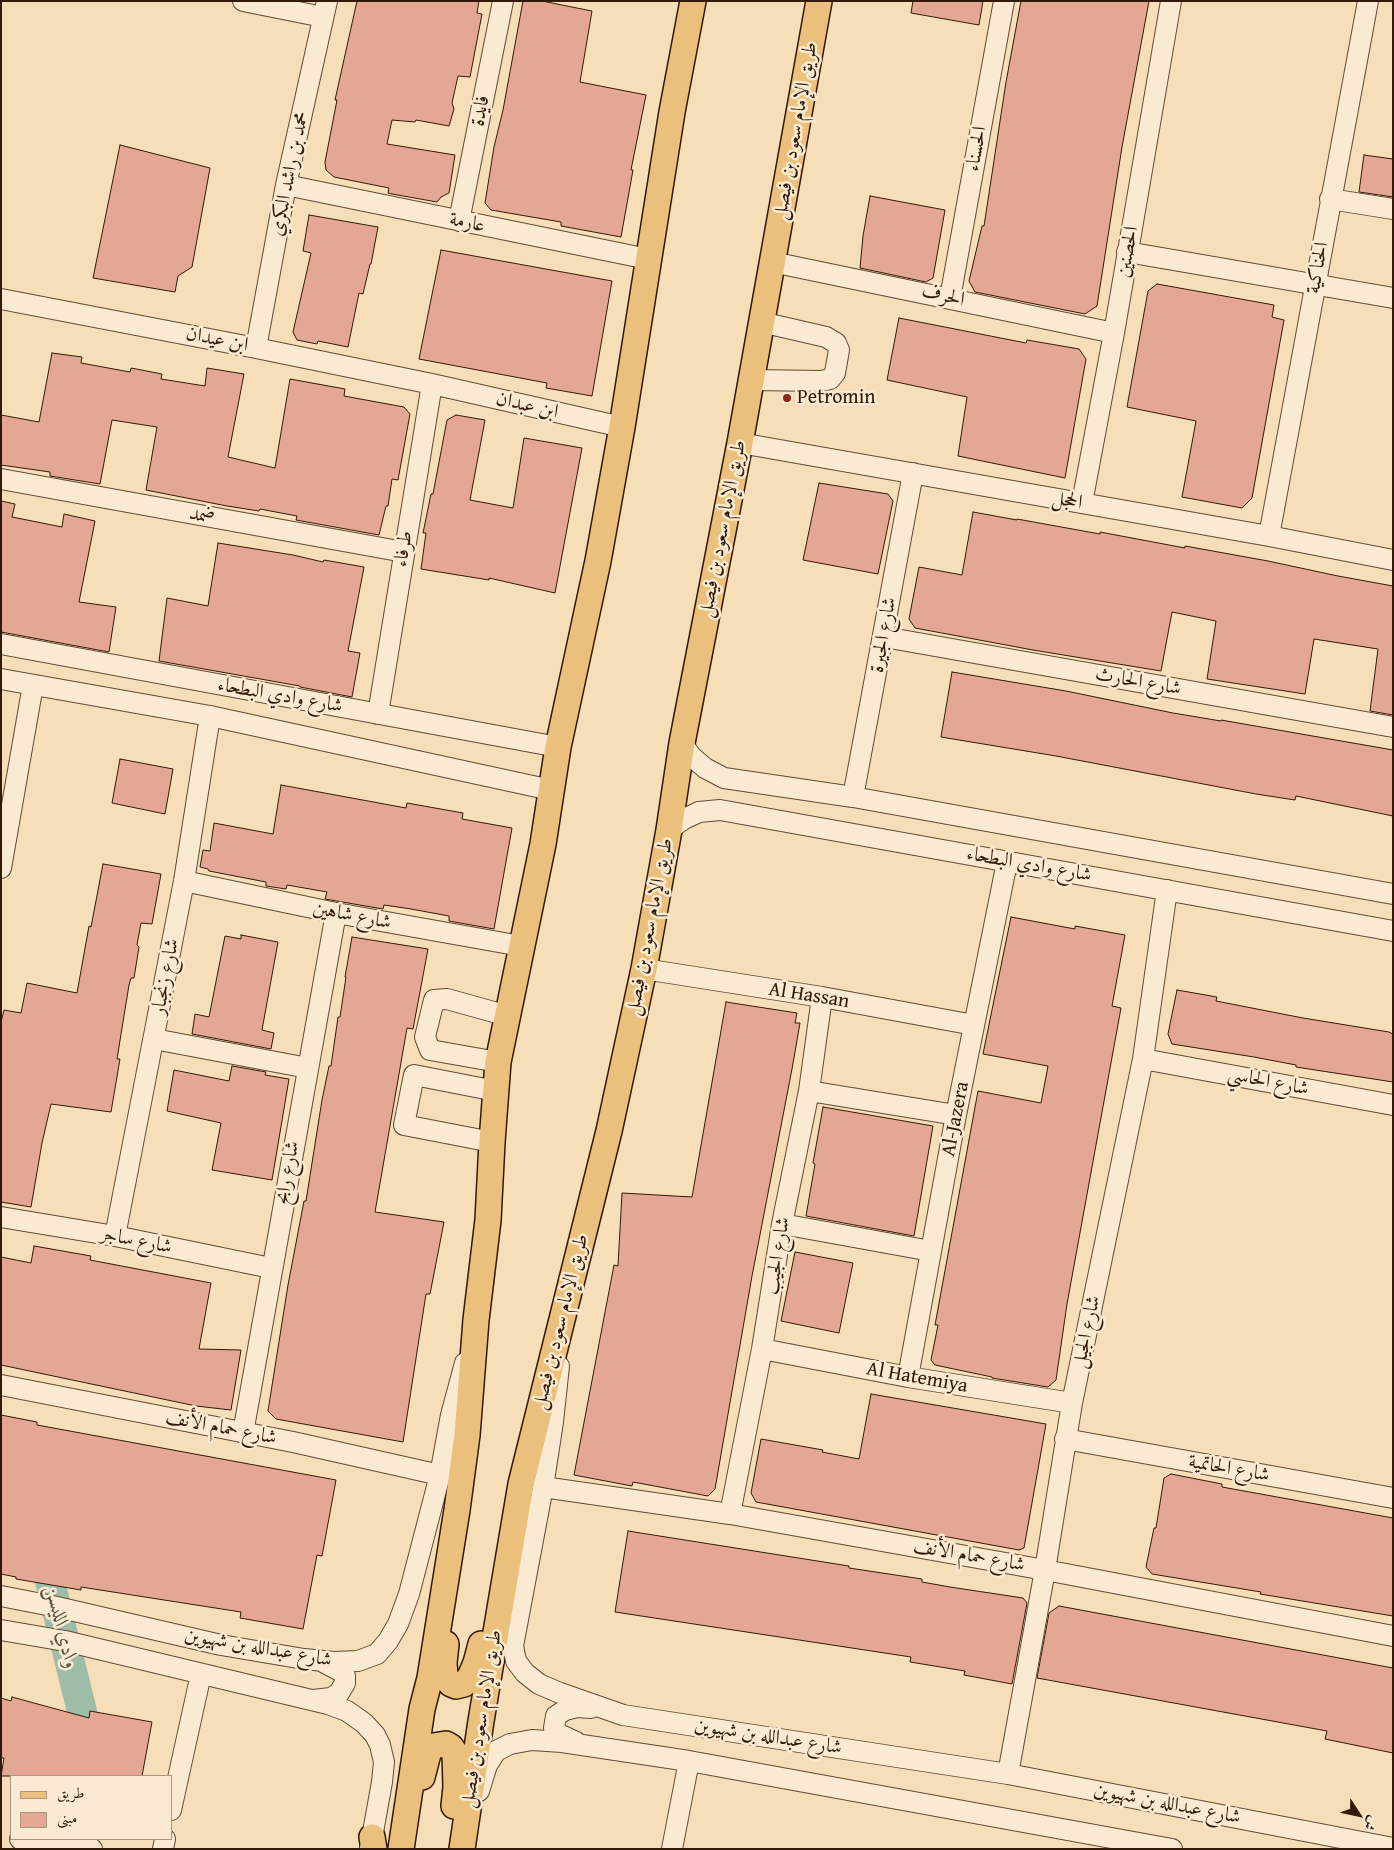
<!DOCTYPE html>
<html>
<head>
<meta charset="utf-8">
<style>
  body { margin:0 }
  #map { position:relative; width:1394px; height:1850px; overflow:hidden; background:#f6dfb8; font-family:"Gentium Book Plus",Amiri,serif }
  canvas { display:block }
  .frame { position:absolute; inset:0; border:2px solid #331908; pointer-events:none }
  .legend { position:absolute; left:10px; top:1775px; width:162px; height:65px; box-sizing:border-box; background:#f9ead1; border:1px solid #aa9681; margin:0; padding:6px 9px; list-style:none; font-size:15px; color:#331908 }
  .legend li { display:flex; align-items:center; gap:10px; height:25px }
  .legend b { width:25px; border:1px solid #aa9681 }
  .north { position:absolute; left:1334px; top:1790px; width:50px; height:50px; -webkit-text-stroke:4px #f9ead1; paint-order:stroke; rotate:125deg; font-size:14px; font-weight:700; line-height:20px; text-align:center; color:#331908 }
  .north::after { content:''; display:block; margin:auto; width:18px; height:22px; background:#331908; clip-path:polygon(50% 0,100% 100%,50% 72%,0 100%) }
</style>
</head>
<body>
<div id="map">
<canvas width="1394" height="1850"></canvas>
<div class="frame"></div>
<ul class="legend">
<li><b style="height:6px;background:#ebc07c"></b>طريق</li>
<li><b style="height:14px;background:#e4a794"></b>مبنى</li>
</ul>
<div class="north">ش</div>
</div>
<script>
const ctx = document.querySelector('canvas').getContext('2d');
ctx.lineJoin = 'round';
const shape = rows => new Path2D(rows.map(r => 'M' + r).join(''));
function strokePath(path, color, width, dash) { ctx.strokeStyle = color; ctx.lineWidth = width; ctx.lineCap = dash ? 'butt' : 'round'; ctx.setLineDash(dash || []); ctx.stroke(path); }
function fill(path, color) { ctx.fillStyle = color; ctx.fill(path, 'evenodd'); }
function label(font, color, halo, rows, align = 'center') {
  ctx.font = font + ' "Gentium Book Plus",Amiri,serif'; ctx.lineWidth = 5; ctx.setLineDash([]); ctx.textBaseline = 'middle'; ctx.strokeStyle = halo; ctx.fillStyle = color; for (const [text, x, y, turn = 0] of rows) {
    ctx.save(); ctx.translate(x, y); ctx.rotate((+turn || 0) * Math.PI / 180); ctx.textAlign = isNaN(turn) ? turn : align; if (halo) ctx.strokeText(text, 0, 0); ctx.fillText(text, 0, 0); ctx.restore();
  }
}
strokePath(shape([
  [37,1547,45,1561,88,1736,89,1776]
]), '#9ebda8', 30);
const building = shape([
  [357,1,479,1,477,13,482,14,470,77,458,76,452,103,454,109,449,126,416,120,415,122,392,120,387,144,455,155,449,193,441,197,437,202,392,194,388,193,389,188,334,177,326,170,325,162,337,100,335,100,357,1],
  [523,1,542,1,592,11,580,82,646,95,631,170,633,170,621,237,561,226,561,222,491,210,485,203,494,147,503,110,523,1],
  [913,1,983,1,979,25,911,13,913,1],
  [1021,1,1149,1,1122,147,1097,306,1085,314,975,292,969,281,982,226,984,226,1006,82,1021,1],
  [120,145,210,168,192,267,178,276,175,292,93,278,120,145],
  [1364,155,1393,159,1393,197,1359,192,1364,155],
  [870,196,945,210,933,278,926,282,860,268,863,236,870,196],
  [309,215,378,227,371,264,370,264,363,294,359,293,348,347,318,341,317,344,297,340,293,332,311,253,303,251,309,215],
  [441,250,612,281,592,396,546,388,547,383,419,359,441,250],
  [1157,284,1274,305,1272,317,1284,320,1252,498,1242,508,1182,497,1196,421,1127,407,1148,291,1157,284],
  [899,318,1026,343,1027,340,1079,349,1086,359,1065,478,958,456,967,397,887,380,899,318],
  [52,353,82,357,81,363,130,372,131,368,162,374,161,379,205,386,207,368,244,374,228,457,275,468,290,379,345,389,344,396,404,407,410,414,398,480,392,479,388,506,386,506,379,535,296,520,297,516,260,509,259,511,227,506,146,490,157,427,112,420,100,484,50,476,50,472,1,465,1,415,39,422,52,353],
  [456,415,485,420,470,500,513,508,524,438,582,448,555,593,489,578,489,580,421,569,426,533,423,533,431,494,433,494,447,420,456,415],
  [819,483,888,494,893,501,878,574,803,560,819,483],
  [1,501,15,504,12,517,62,527,64,514,95,521,79,602,116,607,109,652,1,632,1,501],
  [973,512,1017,520,1017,519,1100,534,1100,532,1185,548,1185,546,1268,561,1338,576,1393,586,1393,715,1370,711,1378,649,1314,639,1305,694,1207,679,1216,621,1172,612,1161,671,1033,650,915,628,909,619,919,567,962,575,973,512],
  [218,543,293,555,323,562,324,560,364,567,348,651,360,653,352,697,300,687,300,686,159,661,167,598,208,606,218,543],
  [952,672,1066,691,1173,713,1221,721,1221,720,1393,750,1393,816,1296,796,1295,800,1256,794,1056,756,941,737,952,672],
  [120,759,173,769,165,814,112,803,120,759],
  [281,785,406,808,407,803,463,813,462,819,512,828,494,929,449,921,449,916,411,909,384,905,383,909,325,899,327,892,287,885,286,889,266,886,266,882,209,871,208,869,200,867,203,850,210,851,214,823,273,834,281,785],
  [103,864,161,874,152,924,141,923,137,945,139,947,134,978,131,978,129,985,122,1028,117,1059,120,1059,111,1112,51,1104,42,1143,31,1207,1,1202,1,1022,4,1010,21,1013,27,983,77,993,89,926,91,927,103,864],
  [1011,917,1075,929,1075,926,1125,935,1112,1006,1121,1008,1067,1304,1056,1380,1048,1387,992,1378,992,1377,935,1365,931,1360,938,1325,935,1325,978,1091,1041,1103,1048,1066,983,1054,1011,917],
  [241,935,278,942,262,1030,274,1033,271,1049,192,1034,195,1014,209,1017,225,936,241,939,241,935],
  [352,937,428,949,413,1029,407,1028,375,1212,444,1222,430,1294,426,1294,403,1442,276,1419,268,1411,288,1285,304,1201,306,1201,322,1100,329,1066,331,1066,338,1017,340,1017,346,977,345,977,352,937],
  [1177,990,1217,997,1216,1001,1303,1018,1389,1032,1393,1034,1393,1082,1296,1067,1296,1065,1254,1057,1172,1044,1168,1034,1177,990],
  [726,1002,797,1013,795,1023,800,1023,792,1069,752,1276,715,1489,708,1496,633,1482,632,1486,574,1475,614,1265,618,1266,622,1193,692,1197,726,1002],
  [232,1066,266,1072,265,1075,289,1079,272,1180,212,1170,221,1123,167,1111,174,1070,229,1081,232,1066],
  [823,1107,933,1126,914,1236,806,1216,815,1164,813,1163,823,1107],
  [34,1246,91,1256,90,1260,211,1283,199,1349,241,1350,231,1410,196,1406,1,1365,1,1257,31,1263,34,1246],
  [795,1252,853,1263,839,1333,781,1321,795,1252],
  [871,1394,1046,1424,1024,1548,1019,1550,756,1502,751,1493,761,1439,823,1450,822,1452,859,1459,871,1394],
  [1,1415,37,1422,37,1425,336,1480,322,1556,317,1555,303,1629,240,1618,241,1612,81,1587,81,1590,16,1579,16,1577,1,1574,1,1415],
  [1171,1474,1222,1484,1222,1487,1393,1518,1393,1616,1260,1594,1261,1592,1152,1574,1146,1567,1154,1528,1156,1528,1164,1478,1171,1474],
  [628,1531,849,1566,849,1568,922,1579,922,1582,950,1587,1023,1598,1027,1603,1012,1684,964,1675,965,1671,910,1662,911,1657,615,1612,628,1531],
  [1059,1606,1393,1668,1393,1753,1325,1739,1327,1731,1037,1678,1049,1613,1059,1606],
  [12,1697,89,1718,90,1711,152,1722,142,1776,1,1776,4,1758,1,1758,1,1698,11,1701,12,1697]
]);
fill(building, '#e4a794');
strokePath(building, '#331908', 1);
const minor = shape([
  [243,1,323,17],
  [286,185,648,259],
  [1330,199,1393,209],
  [459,221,503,1],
  [1127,252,1393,298],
  [772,262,1114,333],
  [950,298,1004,1],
  [1,299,256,348,432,384,622,427],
  [256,348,286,185,327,1],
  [751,380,821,381,830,379,835,373,839,350,836,343,826,337,761,322],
  [740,443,1269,536,1393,560],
  [1,479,404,552],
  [1082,503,1114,333,1171,1],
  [1269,536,1368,1],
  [884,637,1393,727],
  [1,644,558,747],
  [1,679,210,716,551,790],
  [378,714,432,384],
  [682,743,691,756,705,768,724,778,853,797,1393,894],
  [853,797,913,473],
  [669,830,684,819,699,812,720,810,1393,931],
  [1,868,33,685],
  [184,881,336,913,521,946],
  [644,969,822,997,974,1025],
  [154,1039,308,1068],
  [1143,1059,1393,1105],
  [498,1062,430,1050,425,1037,434,1000,447,999,508,1016],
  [809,1091,956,1115],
  [492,1142,404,1125,414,1075,496,1091],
  [1,1217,115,1236,271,1268],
  [782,1224,931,1251],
  [115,1236,184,881,210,716],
  [762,1349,908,1377,1072,1403],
  [559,1366,553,1422,543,1487,513,1646,516,1661,525,1673,539,1684,560,1693,623,1715,1008,1774,1393,1848],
  [908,1377,956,1115,1007,862],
  [1,1385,293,1442,440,1475],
  [243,1433,336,913],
  [1065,1439,1393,1498],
  [543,1487,730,1514,1045,1570,1393,1636],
  [730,1514,762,1349,782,1224,809,1091,822,997],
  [1,1596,57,1607,221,1645,304,1659,334,1662,358,1661,377,1654,388,1641,398,1624,409,1594,440,1475,451,1415,465,1363],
  [1,1630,65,1641,328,1704,347,1711,364,1723,375,1735,380,1745,384,1762,382,1782,370,1849],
  [313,1700,331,1698,339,1693,345,1683,345,1676,342,1672,323,1662],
  [576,1742,559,1734,554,1728,556,1716,565,1710,577,1707,591,1708],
  [1008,1774,1045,1570,1072,1403,1143,1059,1167,890],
  [479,1791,487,1765,496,1751,510,1744,532,1740,562,1742,689,1761,1172,1849],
  [171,1810,201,1674],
  [20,1839,92,1849],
  [163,1849,165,1839],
  [672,1849,689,1761]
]);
const major = shape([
  [446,1644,444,1663,445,1676,451,1684,456,1686,464,1684,470,1677,476,1663,481,1644],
  [422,1777,429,1750,433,1746,446,1744,451,1747,455,1753,456,1787,454,1806],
  [372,1837,374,1849],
  [401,1849,422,1709,430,1678,457,1510,467,1435,476,1320,488,1220,492,1142,498,1062,543,844,558,747,598,561,622,427,672,112,693,1],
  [462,1849,481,1721,521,1484,609,1131,644,969,669,830,682,743,740,443,819,1]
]);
strokePath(minor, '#644a34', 22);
strokePath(major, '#331908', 28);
strokePath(minor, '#f9ead1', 20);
strokePath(major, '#ebc07c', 25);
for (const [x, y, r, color] of [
  [787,398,5,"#8f2418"]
]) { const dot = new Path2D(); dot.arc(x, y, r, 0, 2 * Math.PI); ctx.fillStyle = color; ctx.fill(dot); strokePath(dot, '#f9ead1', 2); }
label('20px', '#331908', '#f9ead1', [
  ["فايدة",481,111,-79],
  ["طريق الإمام سعود بن فيصل",796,131,-80],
  ["الحسناء",977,149,-80],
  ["محمد بن راشد البكري",290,174,-78],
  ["عارمة",467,223,12],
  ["الحصنين",1128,252,-80],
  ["الحناكية",1318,268,-80],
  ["الحرف",943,296,12],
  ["ابن عيدان",217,340,11],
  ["ابن عبدان",527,406,13],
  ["الحجل",1067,501,10],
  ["ضمد",202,516,10],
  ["طريق الإمام سعود بن فيصل",723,529,-79],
  ["طرفاء",404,549,-81],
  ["شارع الجيرة",884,635,-80],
  ["شارع الحارث",1138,682,10],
  ["شارع وادي البطحاء",280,696,10],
  ["شارع وادي البطحاء",1029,865,10],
  ["شارع شاهين",352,916,11],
  ["طريق الإمام سعود بن فيصل",650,927,-79],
  ["شارع زنجبار",166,977,-79],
  ["Al Hassan",809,996,9],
  ["شارع الحاسي",1268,1082,11],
  ["Al-Jazera",956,1119,-79],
  ["شارع رابح",288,1173,-80],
  ["شارع ساجر",136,1241,11],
  ["شارع الجيب",778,1256,-81],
  ["طريق الإمام سعود بن فيصل",561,1322,-76],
  ["شارع الجيل",1087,1332,-78],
  ["Al Hatemiya",917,1378,10],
  ["شارع حمام الأنف",221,1428,11],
  ["شارع الحاتمية",1229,1469,10],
  ["شارع حمام الأنف",969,1556,10],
  ["شارع عبدالله بن شهيوين",258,1648,10],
  ["طريق الإمام سعود بن فيصل",482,1719,-81],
  ["شارع عبدالله بن شهيوين",768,1737,9],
  ["شارع عبدالله بن شهيوين",1167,1804,11]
]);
label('20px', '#331908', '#f9ead1', [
  ["Petromin",797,398]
], 'left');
label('italic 21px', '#585240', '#f9ead1', [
  ["وادي الليسن",61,1627,76]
]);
</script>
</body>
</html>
